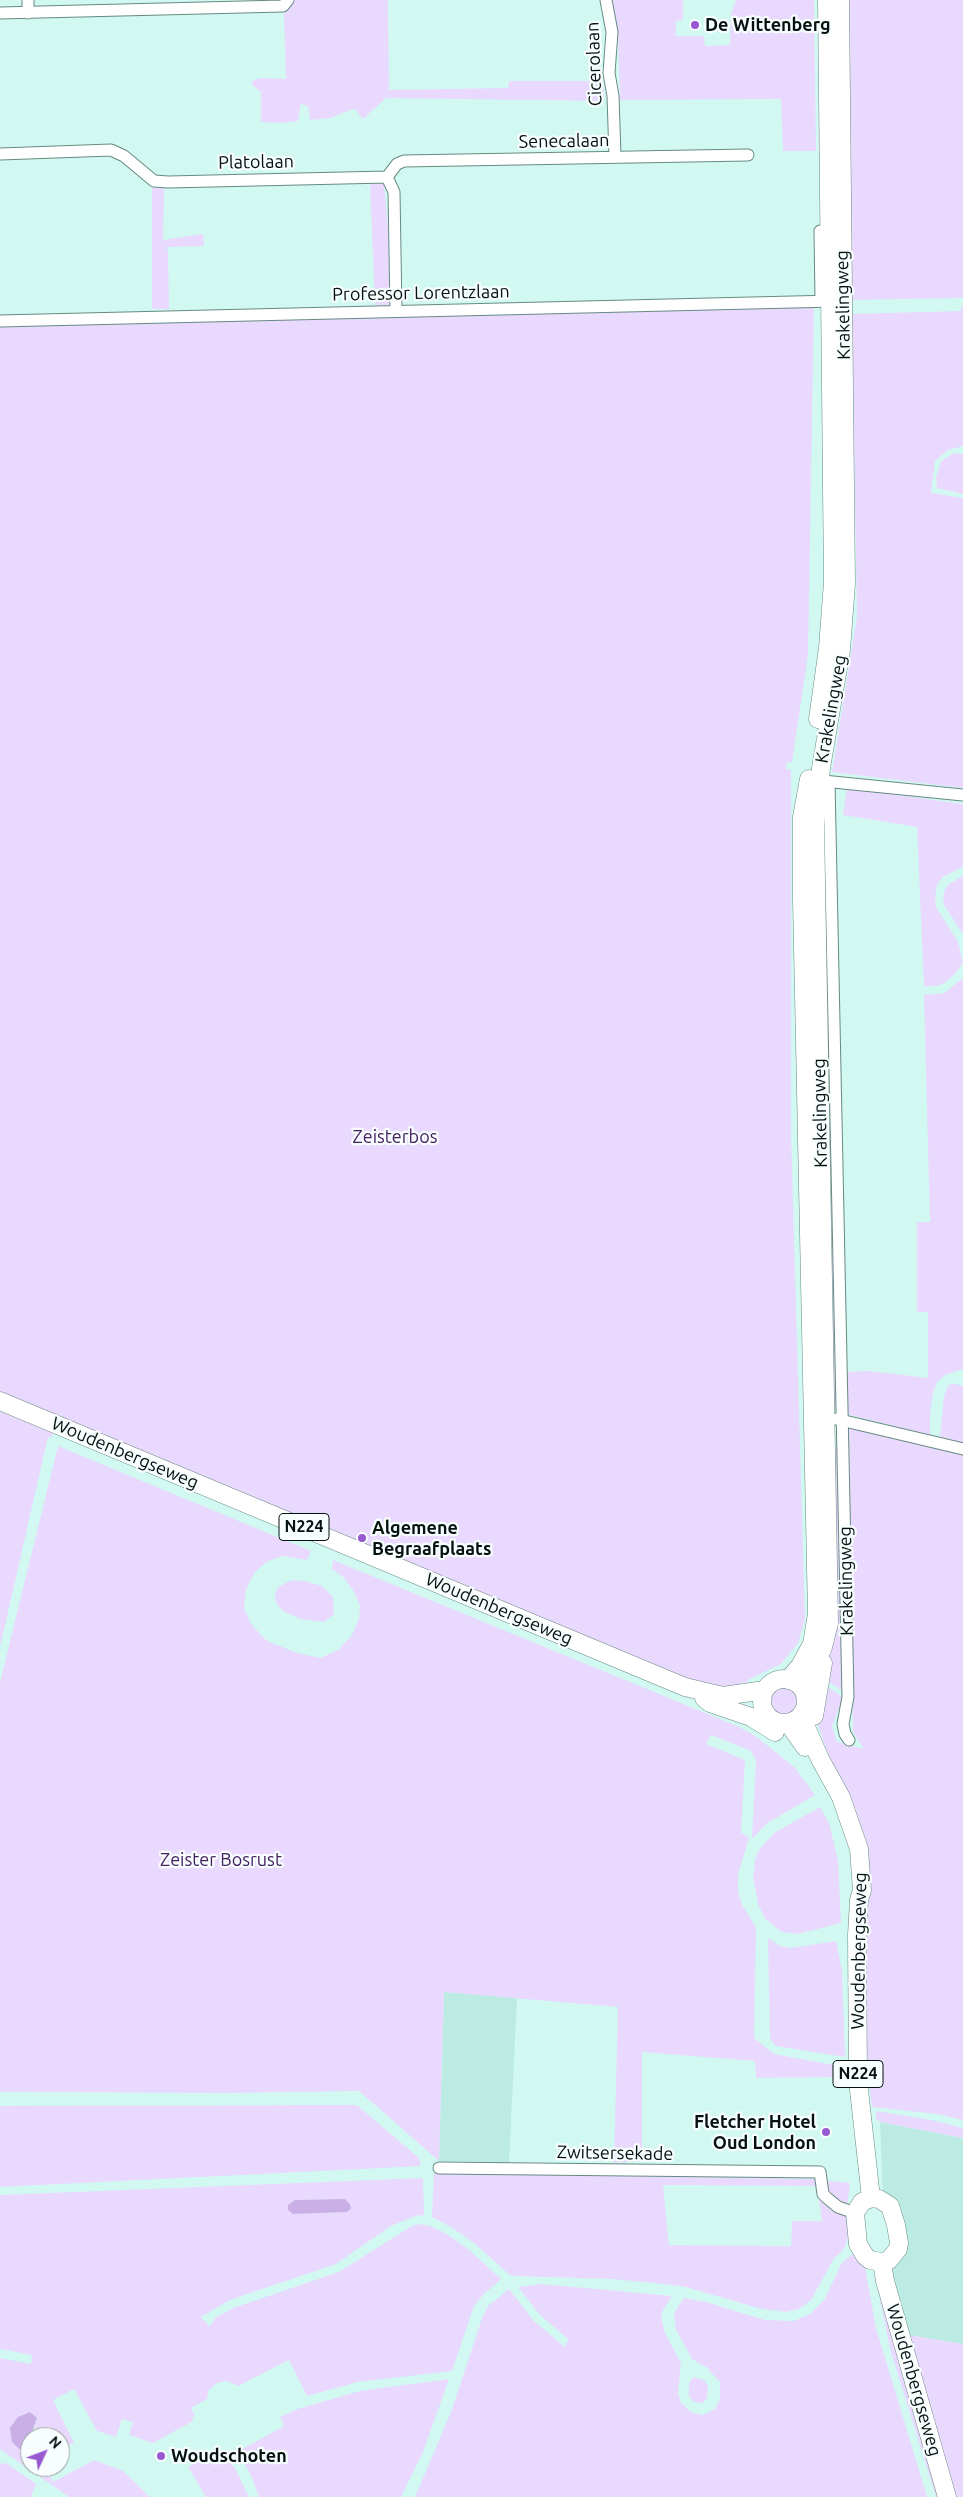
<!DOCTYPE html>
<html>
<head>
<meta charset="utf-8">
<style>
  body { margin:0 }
  #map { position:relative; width:963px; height:2497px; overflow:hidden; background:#d1f9f1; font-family:Ubuntu,sans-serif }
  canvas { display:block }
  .north { position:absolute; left:20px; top:2427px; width:50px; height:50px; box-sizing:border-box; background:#f7fefd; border:1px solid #969f9e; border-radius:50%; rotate:47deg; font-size:14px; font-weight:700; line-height:20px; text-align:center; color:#04110f }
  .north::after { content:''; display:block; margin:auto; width:18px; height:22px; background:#9859d0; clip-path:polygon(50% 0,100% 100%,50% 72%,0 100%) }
</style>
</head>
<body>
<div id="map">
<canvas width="963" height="2497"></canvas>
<div class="north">N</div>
</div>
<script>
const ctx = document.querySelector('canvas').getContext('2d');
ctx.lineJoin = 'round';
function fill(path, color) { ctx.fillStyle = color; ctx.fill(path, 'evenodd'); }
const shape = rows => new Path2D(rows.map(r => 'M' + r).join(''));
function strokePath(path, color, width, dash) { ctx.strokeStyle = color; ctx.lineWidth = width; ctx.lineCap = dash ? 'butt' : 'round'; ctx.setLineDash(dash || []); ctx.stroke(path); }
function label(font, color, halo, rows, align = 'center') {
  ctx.font = font + ' Ubuntu,sans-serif'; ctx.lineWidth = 4.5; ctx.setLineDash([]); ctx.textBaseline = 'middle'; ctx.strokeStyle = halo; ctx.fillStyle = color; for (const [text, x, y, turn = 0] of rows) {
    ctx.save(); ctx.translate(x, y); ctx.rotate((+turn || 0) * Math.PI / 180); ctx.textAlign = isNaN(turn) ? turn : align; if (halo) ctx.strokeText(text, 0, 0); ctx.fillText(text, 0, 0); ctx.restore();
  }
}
fill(shape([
  [444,1992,517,1997,509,2162,439,2161],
  [880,2122,963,2138,963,2344,909,2335,888,2265,899,2252,883,2198]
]), '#bbebe2');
fill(shape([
  [289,0,388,0,389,90,508,88,509,81,603,81,604,101,386,98,363,119,356,110,352,109,331,118,310,120,308,106,301,104,298,121,281,123,261,122,261,92,252,85,252,81,260,78,286,79,284,14],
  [611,0,683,0,683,20,676,21,676,36,704,36,705,46,730,45,731,14,736,0,814,0,816,151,783,151,781,99,620,100,618,35],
  [844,0,963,0,963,298,847,300],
  [370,184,384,184,395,305,375,305],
  [152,188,164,188,163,240,203,234,204,246,166,247,168,251,169,309,152,309],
  [814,305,808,655,792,762,787,762,786,769,791,770,791,1133,805,1620,798,1643,781,1664,748,1680,744,1689,744,1682,739,1684,739,1689,713,1689,63,1435,53,1434,51,1438,48,1437,0,1647,0,321],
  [961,306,963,306,963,446,948,450,935,461,931,493,963,498,963,788,832,772,857,617,852,314,961,311],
  [954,453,963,454,963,494,937,488,936,477,941,461],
  [847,788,963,804,963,867,943,877,937,885,935,897,936,907,958,942,963,963,954,975,941,985,924,987,917,827,843,815],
  [963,876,963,934,944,905,943,897,945,889,949,884],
  [963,978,963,1369,945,1375,937,1382,933,1393,930,1414,930,1435,846,1414,843,1372,870,1371,928,1378,928,1312,917,1312,917,1222,930,1222,924,995,944,993],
  [824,1159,833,1161,838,1411,833,1407],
  [951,1383,963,1386,963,1444,940,1438,944,1396,947,1388],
  [849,1429,861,1429,963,1455,963,2120,937,2114,872,2107,863,2036,862,1832,852,1801,827,1752,818,1725,819,1701,823,1684,843,1697,832,1726,837,1742,864,1749,853,1732],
  [58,1446,311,1551,307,1560,283,1556,268,1561,255,1572,246,1589,244,1608,251,1624,267,1641,297,1653,320,1658,338,1650,352,1635,359,1619,360,1606,353,1590,343,1577,332,1569,333,1560,737,1726,754,1735,782,1757,795,1768,815,1795,766,1824,752,1839,756,1760,751,1751,711,1735,706,1744,745,1760,741,1832,749,1838,738,1875,738,1891,742,1905,756,1927,754,2038,774,2054,845,2067,845,2077,756,2078,755,2061,642,2052,642,2161,614,2163,618,2007,444,1992,439,2161,359,2091,229,2093,0,2092,0,1682],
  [829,1447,840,1447,844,1692,823,1678,836,1627],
  [292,1580,305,1581,322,1586,333,1597,334,1614,324,1622,315,1621,300,1619,283,1611,276,1603,275,1594,278,1587],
  '770 1701a14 14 0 1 1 28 0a14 14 0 1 1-28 0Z',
  [820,1807,829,1823,838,1860,841,1923,798,1934,782,1932,765,1919,758,1904,753,1878,755,1860,759,1850,774,1833],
  [768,1938,780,1946,791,1948,836,1941,842,1971,845,2057,776,2046,770,2039],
  [357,2105,419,2158,421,2166,0,2187,0,2106],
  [876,2111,931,2120,963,2128,963,2138,880,2122,876,2119],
  [434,2173,813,2179,850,2183,847,2207,848,2238,844,2249,833,2260,811,2300,799,2309,785,2312,758,2308,686,2287,664,2284,613,2279,511,2276,474,2243,451,2227,432,2217],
  [666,2185,817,2186,822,2221,792,2221,791,2246,669,2245,663,2186],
  [423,2178,424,2216,418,2215,391,2226,336,2264,230,2300,201,2317,210,2327,215,2318,233,2308,339,2272,410,2227,418,2224,430,2226,447,2234,468,2249,501,2279,484,2294,474,2306,452,2371,358,2382,307,2396,289,2360,238,2386,227,2381,217,2383,208,2391,207,2399,191,2408,195,2416,192,2418,193,2421,153,2443,129,2435,133,2422,122,2419,116,2437,97,2431,74,2389,53,2400,74,2443,60,2450,60,2437,35,2437,33,2435,37,2418,26,2413,18,2417,12,2442,19,2449,30,2445,30,2467,45,2467,53,2482,94,2460,123,2471,150,2497,69,2497,0,2449,0,2358,31,2364,32,2355,0,2349,0,2195],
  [345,2199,350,2204,351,2209,346,2212,293,2214,295,2200],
  [856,2251,863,2256,876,2328,927,2497,415,2497,451,2412,482,2318,488,2306,509,2289,534,2321,565,2347,568,2339,540,2315,518,2287,541,2284,672,2296,663,2310,661,2317,665,2333,681,2363,678,2394,681,2403,691,2412,703,2415,715,2409,720,2399,720,2382,706,2367,692,2359,676,2330,674,2313,684,2298,706,2302,765,2320,794,2321,810,2314,825,2299,841,2264],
  [874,2272,880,2289,942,2497,936,2497,891,2352],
  [909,2335,963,2344,963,2497,955,2497],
  [693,2377,704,2380,708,2386,707,2398,703,2403,694,2402,689,2396,689,2384],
  [449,2379,423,2452,401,2497,259,2497,251,2475,237,2452,284,2426,280,2417,297,2409,360,2391],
  [218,2450,235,2468,249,2497,206,2497,188,2467],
  [6,2463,36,2484,31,2497,0,2497,0,2464]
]), '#ead9fe');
fill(shape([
  [345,2199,350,2204,351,2209,346,2212,293,2214,288,2210,288,2205,295,2200],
  [30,2412,37,2418,32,2432,35,2437,30,2437,30,2445,19,2449,12,2442,10,2428,18,2417]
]), '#c9afe6');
const street = shape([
  [28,0,28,13],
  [606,0,612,32,609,73,613,96,615,157],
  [0,13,283,6,288,0],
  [0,154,111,150,124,156,154,181,168,182,387,177,394,192,396,311],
  [387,177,397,164,404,161,748,155],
  [820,231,821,301],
  [0,321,835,301],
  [823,781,963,795],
  [829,782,848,1697,843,1724,845,1734,849,1740],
  [836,1419,963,1449],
  [439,2168,820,2172,823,2194,827,2198,838,2207,855,2213]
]);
const primary = shape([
  [818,719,828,648,833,582,827,0],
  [0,1401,685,1687,723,1696,765,1690],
  '762 1701a22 22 0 1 1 44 0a22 22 0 1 1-44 0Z',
  [788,1680,800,1666,812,1644,817,1614,802,900,802,817,809,779],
  [804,1690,823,1647,829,1623,815,823,821,768,841,650,846,583,840,0],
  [704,1698,710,1703,751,1717,775,1732],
  [801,1716,820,1759,841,1797,859,1849,862,1890,859,1900,857,1935,858,2081,871,2198],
  [814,1716,823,1663],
  [788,1723,805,1747],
  [871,2198,879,2199,890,2206,896,2225,899,2243,898,2249,889,2260,882,2262,870,2260,865,2256,858,2244,855,2213,862,2202,871,2198],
  [882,2262,885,2281,947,2497]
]);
strokePath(street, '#668a83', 13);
strokePath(primary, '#668a83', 19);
strokePath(street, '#fff', 11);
strokePath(primary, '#fff', 18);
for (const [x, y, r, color] of [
  [695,25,5,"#9859d0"],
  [362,1538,5,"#9859d0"],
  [826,2132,5,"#9859d0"],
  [161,2456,5,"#9859d0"]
]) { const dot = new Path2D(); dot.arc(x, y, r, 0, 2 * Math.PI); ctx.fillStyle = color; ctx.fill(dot); strokePath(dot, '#f7fefd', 2); }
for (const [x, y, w] of [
  [304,1527,50],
  [858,2074,50]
]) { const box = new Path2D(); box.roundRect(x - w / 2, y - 13.5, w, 27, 4); ctx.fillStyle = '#f7fefd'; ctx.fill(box); strokePath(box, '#04110f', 1); }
label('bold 16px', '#04110f', null, [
  ["N224",304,1527],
  ["N224",858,2074]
]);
label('bold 18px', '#04110f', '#f7fefd', [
  ["De Wittenberg",705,25],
  ["Algemene",372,1528],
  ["Begraafplaats",372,1549],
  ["Fletcher Hotel",816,2122,"right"],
  ["Oud London",816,2143,"right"],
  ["Woudschoten",171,2456]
], 'left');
label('18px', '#04110f', '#f7fefd', [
  ["Cicerolaan",594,64,-92],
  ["Senecalaan",564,141,-1],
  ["Platolaan",256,162,-1],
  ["Professor Lorentzlaan",421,293,-1],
  ["Krakelingweg",843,305,-91],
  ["Krakelingweg",831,709,-80],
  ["Krakelingweg",820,1113,-91],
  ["Woudenbergseweg",125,1453,23],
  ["Krakelingweg",846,1581,-91],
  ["Woudenbergseweg",499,1609,23],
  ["Woudenbergseweg",859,1951,-89],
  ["Zwitsersekade",615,2153,1],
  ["Woudenbergseweg",914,2380,74]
]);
label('18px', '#452263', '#f7fefd', [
  ["Zeisterbos",395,1137],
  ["Zeister Bosrust",221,1860]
]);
</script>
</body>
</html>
